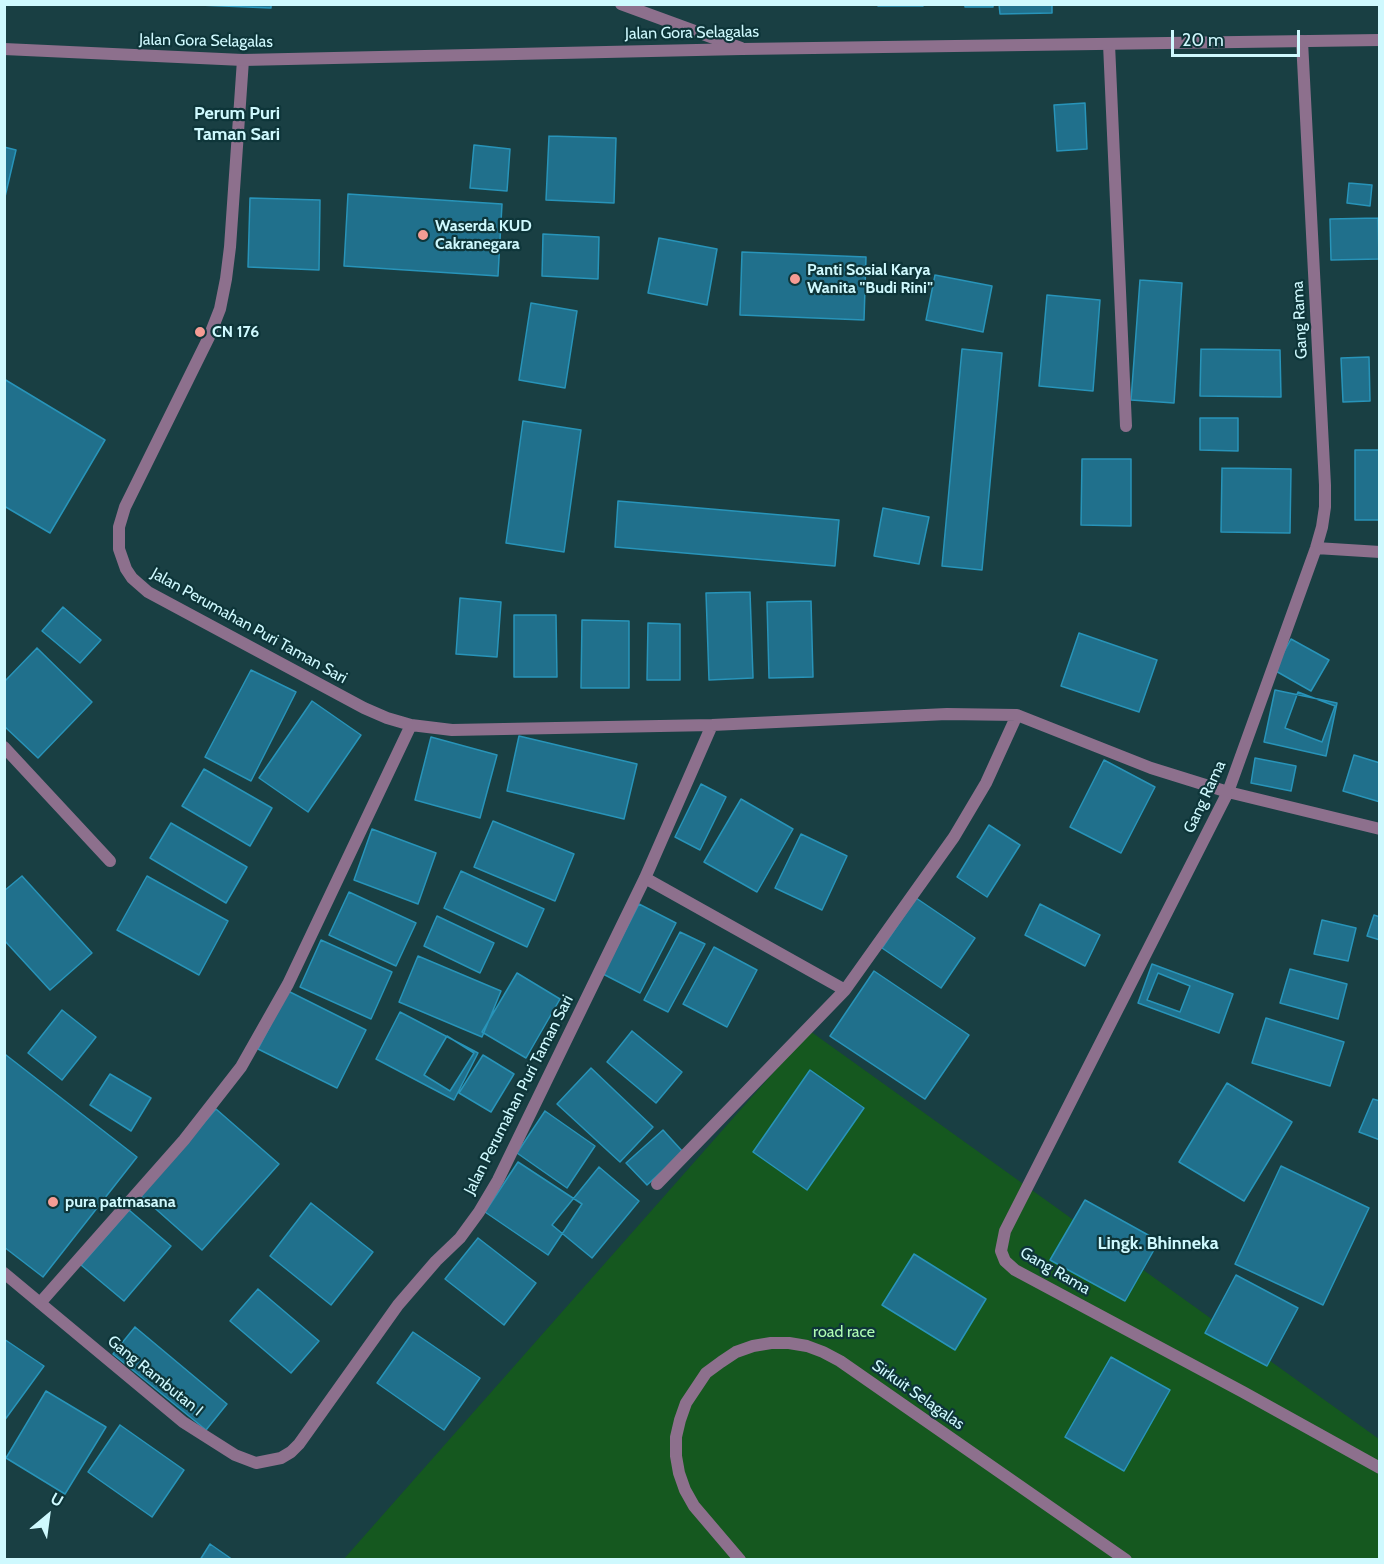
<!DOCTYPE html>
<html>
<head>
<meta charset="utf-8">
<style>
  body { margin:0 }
  #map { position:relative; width:1384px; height:1564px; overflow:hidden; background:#193f43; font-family:Cabin,sans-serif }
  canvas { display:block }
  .frame { position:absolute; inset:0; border:6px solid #cff9fe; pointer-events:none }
  .north { position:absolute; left:18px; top:1486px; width:60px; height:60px; -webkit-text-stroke:4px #0e3539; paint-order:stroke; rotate:29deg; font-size:16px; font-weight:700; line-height:24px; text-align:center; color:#cff9fe }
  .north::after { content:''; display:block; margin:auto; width:21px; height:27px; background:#cff9fe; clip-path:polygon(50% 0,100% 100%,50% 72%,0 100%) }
  .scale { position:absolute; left:1171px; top:30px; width:129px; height:27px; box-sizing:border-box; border:3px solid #cff9fe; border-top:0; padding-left:8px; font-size:18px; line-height:21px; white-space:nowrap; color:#cff9fe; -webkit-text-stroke:4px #0e3539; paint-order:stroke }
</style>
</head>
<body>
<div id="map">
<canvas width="1384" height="1564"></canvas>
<div class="frame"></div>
<div class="north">U</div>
<div class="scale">20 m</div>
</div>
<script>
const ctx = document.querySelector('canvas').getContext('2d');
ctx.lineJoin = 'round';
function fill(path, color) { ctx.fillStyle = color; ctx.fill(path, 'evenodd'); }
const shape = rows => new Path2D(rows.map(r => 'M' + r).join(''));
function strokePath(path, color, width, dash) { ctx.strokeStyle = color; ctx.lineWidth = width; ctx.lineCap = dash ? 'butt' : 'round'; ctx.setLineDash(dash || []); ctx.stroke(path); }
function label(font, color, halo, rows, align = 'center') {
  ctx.font = font + ' Cabin,sans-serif'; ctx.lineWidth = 4.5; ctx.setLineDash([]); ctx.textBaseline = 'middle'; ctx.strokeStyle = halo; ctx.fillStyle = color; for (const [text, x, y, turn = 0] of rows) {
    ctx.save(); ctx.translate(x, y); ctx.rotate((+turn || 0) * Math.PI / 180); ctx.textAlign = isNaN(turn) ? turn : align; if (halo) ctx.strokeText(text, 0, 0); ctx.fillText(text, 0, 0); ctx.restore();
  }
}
fill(shape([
  [810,1031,1379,1439,1379,1559,343,1560]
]), '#15581f');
const building = shape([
  [175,4,271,4,271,8,175,4],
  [878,4,923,4,923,6,878,6,878,4],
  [965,4,993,4,993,7,965,7,965,4],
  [999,4,1052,4,1052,13,1000,14,999,4],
  [1085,103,1087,149,1057,151,1054,105,1085,103],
  [549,136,616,138,614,203,546,200,549,136],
  [474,145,510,149,507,191,470,188,474,145],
  [4,147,16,150,4,201,4,147],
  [1349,183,1372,185,1370,206,1347,203,1349,183],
  [348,194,502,204,498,276,344,266,348,194],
  [250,198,320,200,319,270,248,267,250,198],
  [1378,218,1379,259,1331,260,1330,219,1378,218],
  [543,234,599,237,598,279,542,276,543,234],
  [659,238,717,249,707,305,648,293,659,238],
  [742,252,866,257,864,320,740,315,742,252],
  [935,275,992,286,983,332,926,320,935,275],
  [1140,280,1182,283,1174,403,1131,400,1140,280],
  [1047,295,1100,300,1093,391,1039,386,1047,295],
  [531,303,577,311,565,388,519,380,531,303],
  [962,349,1002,353,982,570,942,566,962,349],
  [1201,349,1280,350,1281,397,1200,396,1201,349],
  [1369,357,1370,401,1343,402,1341,358,1369,357],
  [4,379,105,440,50,533,4,506,4,379],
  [1200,418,1238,418,1238,451,1200,450,1200,418],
  [523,421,581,430,564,552,506,543,523,421],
  [1355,450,1380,450,1380,520,1355,520,1355,450],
  [1082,459,1131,459,1131,526,1081,525,1082,459],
  [1222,468,1291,469,1290,533,1221,532,1222,468],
  [618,501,839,520,835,566,615,547,618,501],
  [883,508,929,517,919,564,874,556,883,508],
  [750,592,753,678,709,680,706,593,750,592],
  [460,598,501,602,497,657,456,654,460,598],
  [811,601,813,677,769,678,767,602,811,601],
  [63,607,101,640,80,663,42,631,63,607],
  [514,615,556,615,557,677,514,677,514,615],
  [582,620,629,621,629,688,581,688,582,620],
  [648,623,680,624,680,680,647,680,648,623],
  [1079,633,1157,660,1139,712,1061,686,1079,633],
  [1291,639,1329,660,1311,691,1274,670,1291,639],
  [37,648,92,702,38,758,4,726,4,682,37,648],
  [251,670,296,692,251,781,205,757,251,670],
  [1275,690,1337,703,1326,756,1264,742,1275,690],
  [1298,692,1335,706,1322,742,1285,728,1298,692],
  [312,701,361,735,308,812,259,778,312,701],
  [519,736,637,764,624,819,507,791,519,736],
  [431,737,497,755,480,818,415,800,431,737],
  [1354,755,1380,763,1380,802,1343,791,1354,755],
  [1255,758,1296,766,1291,791,1251,783,1255,758],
  [1104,760,1155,787,1121,853,1070,827,1104,760],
  [204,769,272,808,250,846,182,806,204,769],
  [701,784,726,797,700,850,675,837,701,784],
  [741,799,793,829,757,892,704,862,741,799],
  [493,821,574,854,555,901,474,867,493,821],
  [171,823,247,867,226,903,150,858,171,823],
  [989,825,1020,845,987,897,957,877,989,825],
  [372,829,436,853,418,904,354,880,372,829],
  [801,834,847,856,822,910,775,888,801,834],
  [461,871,544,909,527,947,444,908,461,871],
  [22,876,92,953,50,990,4,940,4,891,22,876],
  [147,876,228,921,199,975,117,930,147,876],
  [349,892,416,923,396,966,329,935,349,892],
  [916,898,975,938,941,988,882,948,916,898],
  [639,904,676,923,640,993,603,974,639,904],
  [1040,904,1100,935,1085,966,1025,935,1040,904],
  [1374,915,1380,917,1380,940,1367,936,1374,915],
  [437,916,494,943,480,973,424,946,437,916],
  [1322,920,1356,928,1348,961,1314,954,1322,920],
  [680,932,705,944,668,1012,644,1000,680,932],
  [321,940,392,972,371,1019,300,987,321,940],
  [714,947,757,970,727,1027,683,1004,714,947],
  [418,956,501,991,482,1037,399,1002,418,956],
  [1152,964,1233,994,1219,1033,1138,1003,1152,964],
  [1290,969,1347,984,1338,1019,1280,1003,1290,969],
  [874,971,969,1035,925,1099,830,1036,874,971],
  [517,973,560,999,526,1058,482,1032,517,973],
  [1158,973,1190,986,1180,1012,1147,1000,1158,973],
  [288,991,366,1030,337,1088,258,1049,288,991],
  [62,1010,96,1037,62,1080,28,1053,62,1010],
  [400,1012,478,1053,454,1100,376,1059,400,1012],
  [1266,1018,1344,1042,1330,1086,1252,1063,1266,1018],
  [632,1031,682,1072,656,1103,607,1062,632,1031],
  [447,1036,474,1053,450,1091,424,1075,447,1036],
  [6,1055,137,1157,43,1277,4,1247,4,1057,6,1055],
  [483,1055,514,1074,491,1112,459,1093,483,1055],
  [591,1068,653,1127,620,1162,557,1104,591,1068],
  [810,1070,864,1108,807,1190,753,1152,810,1070],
  [110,1074,151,1098,131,1131,90,1105,110,1074],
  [1227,1083,1292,1122,1244,1201,1179,1162,1227,1083],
  [1373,1099,1380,1101,1380,1140,1359,1132,1373,1099],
  [216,1109,279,1164,202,1250,140,1195,216,1109],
  [545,1111,595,1146,567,1188,517,1153,545,1111],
  [663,1130,683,1152,647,1185,626,1163,663,1130],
  [518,1162,582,1204,548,1255,485,1212,518,1162],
  [1281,1166,1369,1208,1323,1305,1235,1264,1281,1166],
  [599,1167,639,1201,592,1258,552,1225,599,1167],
  [1085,1200,1159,1241,1125,1301,1050,1260,1085,1200],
  [311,1203,373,1252,331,1305,270,1256,311,1203],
  [129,1210,171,1246,124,1301,81,1265,129,1210],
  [478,1238,536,1283,504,1325,445,1279,478,1238],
  [914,1254,986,1299,955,1350,882,1305,914,1254],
  [1236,1275,1298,1308,1267,1366,1205,1333,1236,1275],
  [258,1289,319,1341,291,1373,230,1321,258,1289],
  [135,1327,227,1404,206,1430,113,1354,135,1327],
  [413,1332,480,1378,444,1430,377,1383,413,1332],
  [4,1339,44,1366,4,1421,4,1339],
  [1111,1357,1170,1390,1124,1471,1065,1437,1111,1357],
  [46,1391,106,1427,65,1494,6,1458,46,1391],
  [120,1425,184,1470,152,1517,88,1472,120,1425],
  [210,1544,233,1560,200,1560,210,1544]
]);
fill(building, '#20708c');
strokePath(building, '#2894b9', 1.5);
strokePath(shape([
  [740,1560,694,1506,685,1490,679,1473,676,1456,676,1437,680,1420,686,1403,706,1373,721,1362,736,1352,753,1346,771,1343,789,1343,807,1346,823,1352,840,1361,1126,1560]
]), '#8d708d', 12);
strokePath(shape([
  [621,4,741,48],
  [1302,41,1325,485,1325,507,1322,527,1316,548,1228,792,1005,1231,1001,1251,1005,1261,1015,1270,1243,1392,1380,1468],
  [1109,44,1126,426],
  [243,60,230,247,226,279,220,309,209,337,125,507,119,527,119,549,126,569,132,578,148,592,364,708,387,718,411,725,452,730,712,725,947,714,1017,715,1151,768,1228,792,1380,829],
  [1316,548,1380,552],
  [4,747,110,861],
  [645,878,845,990],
  [657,1184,845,990,954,837,986,783,1017,715],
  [4,1273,183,1422,235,1455,256,1463,281,1458,291,1452,299,1444,398,1305,436,1261,460,1238,479,1212,498,1180,645,878,712,725],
  [40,1303,184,1140,241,1067,288,984,411,725]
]), '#8d708d', 12);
strokePath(shape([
  [4,49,243,60,742,49,1380,40]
]), '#8d708d', 12);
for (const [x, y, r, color] of [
  [423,235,6,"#f59c94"],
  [795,279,6,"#f59c94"],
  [200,332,6,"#f59c94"],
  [53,1202,6,"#f59c94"]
]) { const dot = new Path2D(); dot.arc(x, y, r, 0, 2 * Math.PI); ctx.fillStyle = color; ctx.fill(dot); strokePath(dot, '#0e3539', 2); }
label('16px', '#cff9fe', '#0e3539', [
  ["Jalan Gora Selagalas",692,33,-1],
  ["Jalan Gora Selagalas",206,41,1],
  ["Gang Rama",1300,320,-93],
  ["Jalan Perumahan Puri Taman Sari",249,626,29],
  ["Gang Rama",1205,797,-65],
  ["Jalan Perumahan Puri Taman Sari",519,1095,-63],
  ["Gang Rama",1055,1271,30],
  ["Gang Rambutan I",155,1376,39],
  ["Sirkuit Selagalas",918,1395,35]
]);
label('bold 16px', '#cff9fe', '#0e3539', [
  ["Waserda KUD",435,226],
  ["Cakranegara",435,244],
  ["Panti Sosial Karya",807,270],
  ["Wanita \"Budi Rini\"",807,288],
  ["CN 176",212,332],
  ["pura patmasana",65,1202]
], 'left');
label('16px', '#aefbb2', '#0e3539', [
  ["road race",844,1332]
]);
label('bold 18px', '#cff9fe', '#0e3539', [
  ["Perum Puri",237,114],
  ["Taman Sari",237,135],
  ["Lingk. Bhinneka",1158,1244]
]);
</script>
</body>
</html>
